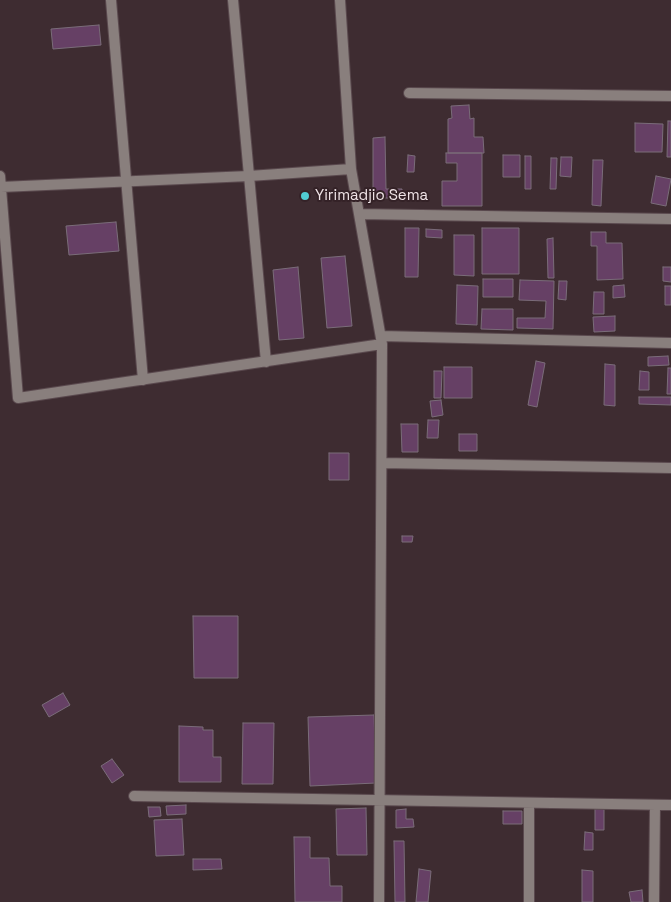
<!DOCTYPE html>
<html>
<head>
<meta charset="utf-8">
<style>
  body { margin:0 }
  canvas { display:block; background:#3e2c31 }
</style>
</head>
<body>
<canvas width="671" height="902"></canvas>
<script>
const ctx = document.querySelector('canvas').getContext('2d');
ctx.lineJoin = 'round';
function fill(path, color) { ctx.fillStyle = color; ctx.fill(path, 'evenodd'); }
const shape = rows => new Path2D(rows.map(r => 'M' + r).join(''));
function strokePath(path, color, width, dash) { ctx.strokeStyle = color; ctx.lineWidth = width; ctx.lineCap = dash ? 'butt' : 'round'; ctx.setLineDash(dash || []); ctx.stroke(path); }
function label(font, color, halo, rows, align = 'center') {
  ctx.font = font + ' "Space Grotesk",sans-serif'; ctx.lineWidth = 4; ctx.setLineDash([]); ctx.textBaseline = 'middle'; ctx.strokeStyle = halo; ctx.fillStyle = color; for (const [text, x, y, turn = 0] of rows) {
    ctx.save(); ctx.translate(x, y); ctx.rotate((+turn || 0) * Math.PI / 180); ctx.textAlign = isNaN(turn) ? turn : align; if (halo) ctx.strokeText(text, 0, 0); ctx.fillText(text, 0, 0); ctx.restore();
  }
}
const building = shape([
  [99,25,101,45,53,49,51,29,99,25],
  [469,105,470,119,474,118,474,137,483,137,484,153,448,153,448,119,452,118,451,106,469,105],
  [668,121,671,121,671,157,667,157,668,121],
  [635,123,663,124,662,152,635,152,635,123],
  [385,137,386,189,402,189,402,198,373,198,373,138,385,137],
  [446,153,482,153,482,206,442,206,442,181,457,181,457,163,446,163,446,153],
  [408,155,415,156,414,172,407,172,408,155],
  [503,155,520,155,520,177,503,177,503,155],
  [525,156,531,156,531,189,525,189,525,156],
  [561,157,572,157,571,177,560,176,561,157],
  [551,158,557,158,556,189,550,189,551,158],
  [593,160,603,160,601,206,592,205,593,160],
  [656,176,671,179,666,206,651,203,656,176],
  [116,222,119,251,69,255,66,226,116,222],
  [405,228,419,228,418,277,405,277,405,228],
  [482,228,519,228,519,274,482,274,482,228],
  [426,229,442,230,442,238,426,237,426,229],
  [591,232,606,232,606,243,622,243,623,279,597,280,597,246,591,246,591,232],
  [454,235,474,235,474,276,454,275,454,235],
  [553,238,554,278,548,278,547,239,553,238],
  [345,256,352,326,327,328,321,258,345,256],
  [298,267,304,338,279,340,273,270,298,267],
  [663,267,671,267,671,282,663,281,663,267],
  [483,279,513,279,513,297,483,297,483,279],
  [520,280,554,281,553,329,517,328,517,318,545,318,546,301,519,300,520,280],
  [559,281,567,281,566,300,558,299,559,281],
  [457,285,478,286,477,325,456,324,457,285],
  [624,285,625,297,613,298,613,286,624,285],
  [665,286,671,286,671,305,665,305,665,286],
  [594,292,604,292,604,314,593,314,594,292],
  [482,309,513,309,513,330,481,329,482,309],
  [615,316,615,331,594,332,593,317,615,316],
  [668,356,669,365,648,366,648,357,668,356],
  [536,361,545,363,537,407,528,405,536,361],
  [605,364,615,365,615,406,604,405,605,364],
  [444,367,472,367,472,398,444,398,444,367],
  [668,368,671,368,671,394,667,394,668,368],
  [434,371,442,371,441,398,434,398,434,371],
  [640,371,649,372,649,390,639,390,640,371],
  [639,397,671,397,671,405,639,404,639,397],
  [441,400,443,415,432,417,430,401,441,400],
  [428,420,439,420,438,438,427,438,428,420],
  [401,424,418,424,418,452,402,452,401,424],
  [459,434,477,434,477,451,459,451,459,434],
  [329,453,349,453,349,480,329,480,329,453],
  [402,536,413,536,412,542,402,542,402,536],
  [193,616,238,616,238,678,194,678,193,616],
  [63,693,70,705,49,717,42,705,63,693],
  [374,715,376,783,310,786,308,717,374,715],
  [243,723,274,723,273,784,242,784,243,723],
  [179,726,203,727,203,730,213,730,213,757,221,757,221,782,179,782,179,726],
  [112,759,124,775,112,783,101,766,112,759],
  [186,805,186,814,167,815,166,806,186,805],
  [148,807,160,807,161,816,149,817,148,807],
  [366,808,367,855,337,855,336,809,366,808],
  [406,809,406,819,413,819,414,827,396,828,396,810,406,809],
  [595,809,604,809,604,830,595,830,595,809],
  [503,811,522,811,522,824,503,824,503,811],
  [182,819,184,855,156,856,154,820,182,819],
  [585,832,593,833,593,850,584,850,585,832],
  [294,837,310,837,310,858,329,858,330,886,342,886,342,902,295,902,294,837],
  [394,841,404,841,405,902,395,902,394,841],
  [193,859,221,859,222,869,193,870,193,859],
  [419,869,431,871,428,902,416,902,419,869],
  [582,870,593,871,593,902,582,902,582,870],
  [642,890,643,902,631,902,629,892,642,890]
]);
fill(building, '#664065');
strokePath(building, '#7a6c79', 1);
const street = shape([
  [111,0,143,380],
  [233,0,266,362],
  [340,0,351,169,382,344,379,902],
  [409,93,671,96],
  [0,176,18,398,382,344],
  [1,187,249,176,351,169],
  [359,214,671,219],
  [381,336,671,343],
  [382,463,671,468],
  [134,796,671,805],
  [529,803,529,902],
  [654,902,655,805]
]);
strokePath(street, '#5a494e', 12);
strokePath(street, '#897f7d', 10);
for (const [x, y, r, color] of [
  [305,196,5,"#51ccd3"]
]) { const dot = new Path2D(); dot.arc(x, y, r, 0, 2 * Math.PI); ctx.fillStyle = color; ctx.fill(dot); strokePath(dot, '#342227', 2); }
label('15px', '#efe3e6', '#342227', [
  ["Yirimadjio Sema",315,196]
], 'left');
</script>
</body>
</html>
